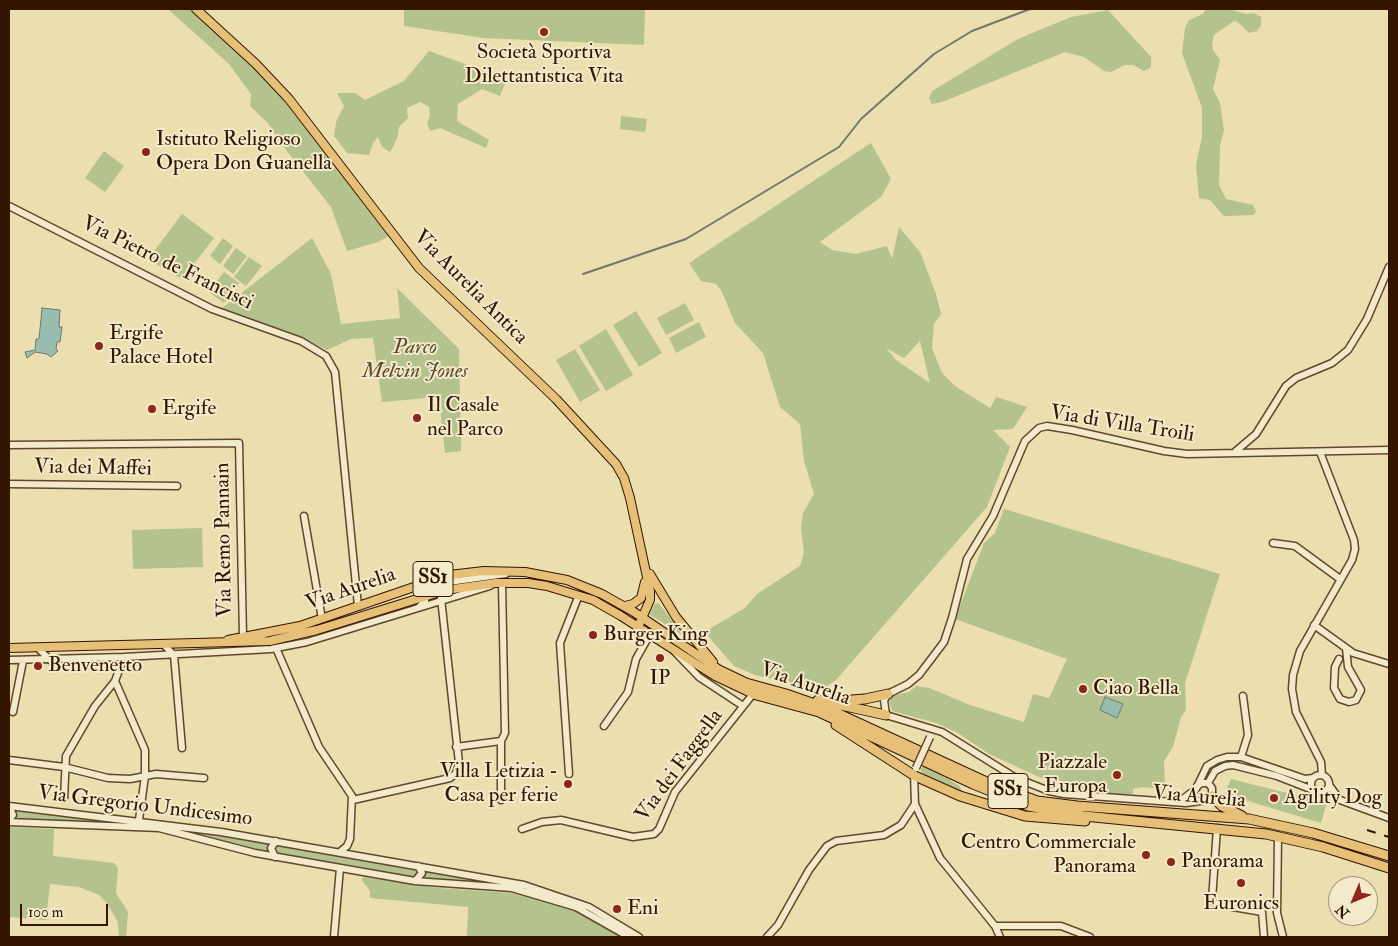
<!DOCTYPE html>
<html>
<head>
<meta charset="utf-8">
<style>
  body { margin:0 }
  #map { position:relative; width:1398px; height:946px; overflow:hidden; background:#ebdeaf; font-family:"IM FELL Double Pica",serif }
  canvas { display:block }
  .frame { position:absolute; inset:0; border:10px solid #331500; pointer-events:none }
  .north { position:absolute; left:1328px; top:876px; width:50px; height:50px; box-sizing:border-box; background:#f2eacb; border:1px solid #a6957a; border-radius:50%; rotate:225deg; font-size:14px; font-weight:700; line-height:20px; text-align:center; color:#331500 }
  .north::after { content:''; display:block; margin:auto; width:18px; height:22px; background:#8f2418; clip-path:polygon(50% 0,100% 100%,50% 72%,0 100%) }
  .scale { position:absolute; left:20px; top:904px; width:88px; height:22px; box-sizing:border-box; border:2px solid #331500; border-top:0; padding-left:6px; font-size:15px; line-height:18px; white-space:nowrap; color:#331500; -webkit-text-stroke:4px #f2eacb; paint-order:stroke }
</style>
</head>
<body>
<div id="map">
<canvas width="1398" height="946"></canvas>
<div class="frame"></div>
<div class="north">N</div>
<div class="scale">100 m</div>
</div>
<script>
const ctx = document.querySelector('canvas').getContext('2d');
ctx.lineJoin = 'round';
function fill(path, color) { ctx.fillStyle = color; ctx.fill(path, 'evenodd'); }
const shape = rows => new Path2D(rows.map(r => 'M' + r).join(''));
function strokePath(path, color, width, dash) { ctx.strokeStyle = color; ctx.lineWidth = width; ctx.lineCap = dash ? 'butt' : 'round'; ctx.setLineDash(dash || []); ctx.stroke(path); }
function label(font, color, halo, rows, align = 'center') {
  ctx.font = font + ' "IM FELL Double Pica",serif'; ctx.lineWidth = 4; ctx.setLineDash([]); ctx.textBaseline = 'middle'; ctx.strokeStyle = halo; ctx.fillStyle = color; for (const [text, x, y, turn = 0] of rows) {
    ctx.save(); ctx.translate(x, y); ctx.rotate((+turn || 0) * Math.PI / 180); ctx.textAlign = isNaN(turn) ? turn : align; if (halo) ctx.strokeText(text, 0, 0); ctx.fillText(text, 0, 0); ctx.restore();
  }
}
fill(shape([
  [168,9,192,9,260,74,295,113,389,236,378,242,347,251,331,207,283,146,268,123,250,106,251,94,229,64],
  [404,9,645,9,644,45,484,38,404,26],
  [1206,9,1228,9,1246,14,1254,13,1261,17,1261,25,1257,31,1249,33,1238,22,1234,21,1214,35,1212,43,1213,50,1220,60,1213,89,1220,103,1224,130,1220,146,1219,185,1226,199,1253,205,1256,212,1253,215,1224,216,1210,200,1199,198,1196,165,1202,137,1202,108,1182,53,1185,28,1189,20,1203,14],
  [1108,10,1151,57,1151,67,1144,71,1133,65,1125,65,1111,72,1104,71,1084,57,1065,52,942,102,932,104,929,98,932,91,1018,39,1071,17],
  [429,51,507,79,500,96,482,89,458,104,457,121,489,140,486,148,440,128,430,131,427,123,430,115,429,107,420,102,407,108,408,118,399,127,397,139,390,152,382,147,378,137,373,143,369,155,347,153,334,136,336,122,344,106,337,93,355,93,365,100,404,81],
  [621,116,647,119,645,132,620,129],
  [871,143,891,179,881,197,820,242,832,250,856,254,887,246,892,259,899,227,920,252,936,294,941,314,934,324,932,348,942,373,955,386,990,408,996,397,1027,407,1013,429,993,430,1010,447,987,507,836,680,826,687,814,689,755,675,734,666,708,636,711,628,745,608,757,594,800,566,804,553,801,529,803,513,814,494,804,461,800,424,780,407,763,353,735,323,721,290,716,284,701,281,689,263],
  [920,341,930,383,896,360,886,348,904,358],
  [104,151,124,166,105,192,85,178],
  [182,214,214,238,182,279,148,259],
  [223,238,233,246,220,264,210,256],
  [312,238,331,274,341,324,400,318,397,288,459,349,461,451,445,453,439,397,382,402,373,338,351,339,327,350,299,336,221,309],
  [236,248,247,256,233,274,223,266],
  [249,257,262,266,246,286,234,277],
  [224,272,239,283,224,303,209,292],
  [685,303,694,320,666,335,657,318],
  [636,311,662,353,639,367,613,325],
  [699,322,706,337,676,353,669,338],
  [606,329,633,375,606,391,579,346],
  [575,349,600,390,580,402,556,360],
  [1004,509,1220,574,1185,683,1186,710,1181,717,1173,747,1164,761,1165,789,1142,787,1133,789,1133,794,1111,794,1064,786,1039,777,989,754,958,733,936,723,892,711,889,700,893,696,909,692,916,686,929,688,970,705,1024,722,1033,694,1049,698,1067,659,955,619,984,543,995,533],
  [202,528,203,567,133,569,132,530],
  [658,603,660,605,685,637,649,614,655,604],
  [924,764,958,785,966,794,923,775,921,770],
  [1231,779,1327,803,1321,823,1225,794],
  [16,810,146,825,16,819],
  [9,827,54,829,53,856,114,863,118,868,116,893,128,912,126,937,119,937,118,922,106,902,99,895,79,887,50,884,46,920,9,917],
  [182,830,207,832,270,843,268,852],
  [278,845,415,869,418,874,413,878,277,854,275,849],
  [425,870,506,885,424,879],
  [363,877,438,888,526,894,577,911,625,937,467,937,468,907,370,898,370,891,362,880]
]), '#b4c28d');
const water = shape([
  [42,308,60,310,59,327,62,327,60,342,57,342,56,349,58,351,51,357,47,354,35,352,27,358,25,352,35,350,36,339,39,339,42,308],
  [1105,697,1123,704,1117,718,1100,710,1105,697]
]);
fill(water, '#98bcae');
strokePath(water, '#707968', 1);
strokePath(shape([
  [583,274,686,239,839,147,861,119,934,54,972,31,1030,9]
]), '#707968', 2);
const minor = shape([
  [9,206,212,309,301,341,326,356,335,372,358,606],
  [9,445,239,443,243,636],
  [1236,451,1256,434,1286,386,1296,378,1332,363,1348,350,1367,319,1389,267],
  [1320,452,1354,540,1355,549,1352,560,1300,651,1293,675,1292,689,1296,712,1321,762,1322,775],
  [9,484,177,486],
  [304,516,322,619],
  [1273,543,1295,546,1340,579],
  [415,587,421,589,426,596,425,601,419,607],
  [1314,625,1353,653,1389,664],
  [163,644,174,655,182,748],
  [276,648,319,747,352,796,350,839,347,846,340,852],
  [39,649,50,660],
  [674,651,699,677,743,706],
  [1339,659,1335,667,1334,688,1340,699,1349,702,1356,700,1361,690,1348,667,1346,648],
  [9,660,124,657,271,649,307,642,490,586],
  [115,681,145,750,145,776,139,820],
  [13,712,23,661],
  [604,726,628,692,636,659,650,634],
  [456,747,501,741],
  [1241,757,1248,735,1243,696],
  [9,760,64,767,108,778,130,779,156,774,204,778],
  [569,774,560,643,579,595],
  '1311 784a9 9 0 1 1 18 0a9 9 0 1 1-18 0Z',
  [1208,783,1215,771,1225,766,1233,765,1277,776,1313,790],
  [1329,785,1340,800,1389,818],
  [1197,786,1202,783,1208,783,1212,788,1212,796,1207,800,1186,803,1064,794,1049,791,1016,778,942,732,886,715,884,700,888,694,908,684,919,675,944,642,952,618,967,559,993,516,1025,441,1039,428,1047,426,1072,430,1164,451,1187,454,1389,450],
  [64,799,66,756,95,706,115,681,124,657],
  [353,800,450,778,456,773,459,763,440,589,449,582,506,574],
  [501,800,501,741,505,733,502,583],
  [1179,802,1196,789,1207,766,1217,760,1227,757,1241,757,1305,779,1313,778],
  [915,804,940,858,995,926,1000,937],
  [9,806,221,832,524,885,589,907,639,937],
  [9,806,13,815,9,820],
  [9,822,159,828,255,853,415,881,512,888,576,907,629,937],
  [1217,828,1212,900,1216,904,1262,912,1264,937],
  [522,829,542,822,561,820,633,837,654,834,659,829,675,792,753,694],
  [1278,836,1277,913,1283,937],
  [275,857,271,848,276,841],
  [415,881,422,873,418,866],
  [995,926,1061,926,1090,937],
  [334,937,340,868],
  [767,937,778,925,809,870,827,846,836,841,884,835,901,825,915,804,914,774]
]);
const major = shape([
  [196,9,256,64,289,99,419,268,556,399,616,464,624,478,630,498,650,591,650,600,638,627],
  [650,574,676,617,713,662],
  [625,606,633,604,641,598,645,582],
  [228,640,300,626,449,575,484,571,525,572,567,580,602,594,634,612,721,671],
  [9,648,270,641,317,630,446,590,496,583,528,583,547,586,593,600,621,616,715,676,753,694]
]);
const highway = shape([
  [721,671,746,683,786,694,826,708,991,784,1037,801,1077,806,1249,819,1313,833,1389,856],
  [753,694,819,712,973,784,1028,806,1084,816,1266,834,1323,847,1389,868],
  [818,700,886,715],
  [839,701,865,699,888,694],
  [836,725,915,776,960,796,1025,816,1085,821],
  [1212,796,1222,806,1242,816]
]);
strokePath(minor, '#61472c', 9);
strokePath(major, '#331500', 10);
strokePath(highway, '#331500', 11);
strokePath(minor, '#f2eacb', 6);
strokePath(major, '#e6bf78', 8);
strokePath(highway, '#e6bf78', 9);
strokePath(shape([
  [1367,830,1389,837]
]), '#331500', 2, [9, 9]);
const minorBridge = shape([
  [916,768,930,737]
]);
strokePath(minorBridge, '#61472c', 9, []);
strokePath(minorBridge, '#f2eacb', 6);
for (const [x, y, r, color] of [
  [544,32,5,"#8f2418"],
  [146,152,5,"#8f2418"],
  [99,346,5,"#8f2418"],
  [152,409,5,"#8f2418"],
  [417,418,5,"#8f2418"],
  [593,635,5,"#8f2418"],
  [660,658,5,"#8f2418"],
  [38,666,5,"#8f2418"],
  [1083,689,5,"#8f2418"],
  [1117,775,5,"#8f2418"],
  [568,784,5,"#8f2418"],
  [1274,798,5,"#8f2418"],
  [1146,855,5,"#8f2418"],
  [1171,862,5,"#8f2418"],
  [1241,883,5,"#8f2418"],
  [617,909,5,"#8f2418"]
]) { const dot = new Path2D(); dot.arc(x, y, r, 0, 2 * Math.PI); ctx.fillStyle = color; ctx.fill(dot); strokePath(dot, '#f2eacb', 2); }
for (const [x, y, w] of [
  [433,579,40],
  [1008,791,40]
]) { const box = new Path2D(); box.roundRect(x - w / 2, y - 17.5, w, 35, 4); ctx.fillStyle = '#f2eacb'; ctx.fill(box); strokePath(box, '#331500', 1); }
label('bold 20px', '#331500', null, [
  ["SS1",433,579],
  ["SS1",1008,791]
]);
label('21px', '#331500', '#f2eacb', [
  ["Società Sportiva",544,53,"center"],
  ["Dilettantistica Vita",544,77,"center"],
  ["Istituto Religioso",156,140],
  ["Opera Don Guanella",156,164],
  ["Ergife",109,334],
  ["Palace Hotel",109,358],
  ["Il Casale",427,406],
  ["nel Parco",427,430],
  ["Ergife",162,409],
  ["Burger King",603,635],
  ["Benvenetto",48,666],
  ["IP",660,679,"center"],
  ["Ciao Bella",1093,689],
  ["Piazzale",1107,763,"right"],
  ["Europa",1107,787,"right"],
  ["Villa Letizia -",558,772,"right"],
  ["Casa per ferie",558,796,"right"],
  ["Agility Dog",1284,798],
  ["Centro Commerciale",1136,843,"right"],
  ["Panorama",1136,867,"right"],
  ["Panorama",1181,862],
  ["Euronics",1241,904,"center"],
  ["Eni",627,909]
], 'left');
label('21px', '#331500', '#f2eacb', [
  ["Via Pietro de Francisci",167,264,26],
  ["Via Aurelia Antica",470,288,45],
  ["Via di Villa Troili",1122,425,9],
  ["Via dei Maffei",93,469,1],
  ["Via Remo Pannain",225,540,-91],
  ["Via Aurelia",351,590,-19],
  ["Via Aurelia",805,685,19],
  ["Via dei Faggella",680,766,-54],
  ["Via Aurelia",1199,798,5],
  ["Via Gregorio Undicesimo",145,807,7]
]);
label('italic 21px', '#5a492a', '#f2eacb', [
  ["Parco",415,348],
  ["Melvin Jones",415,372]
]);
</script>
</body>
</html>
